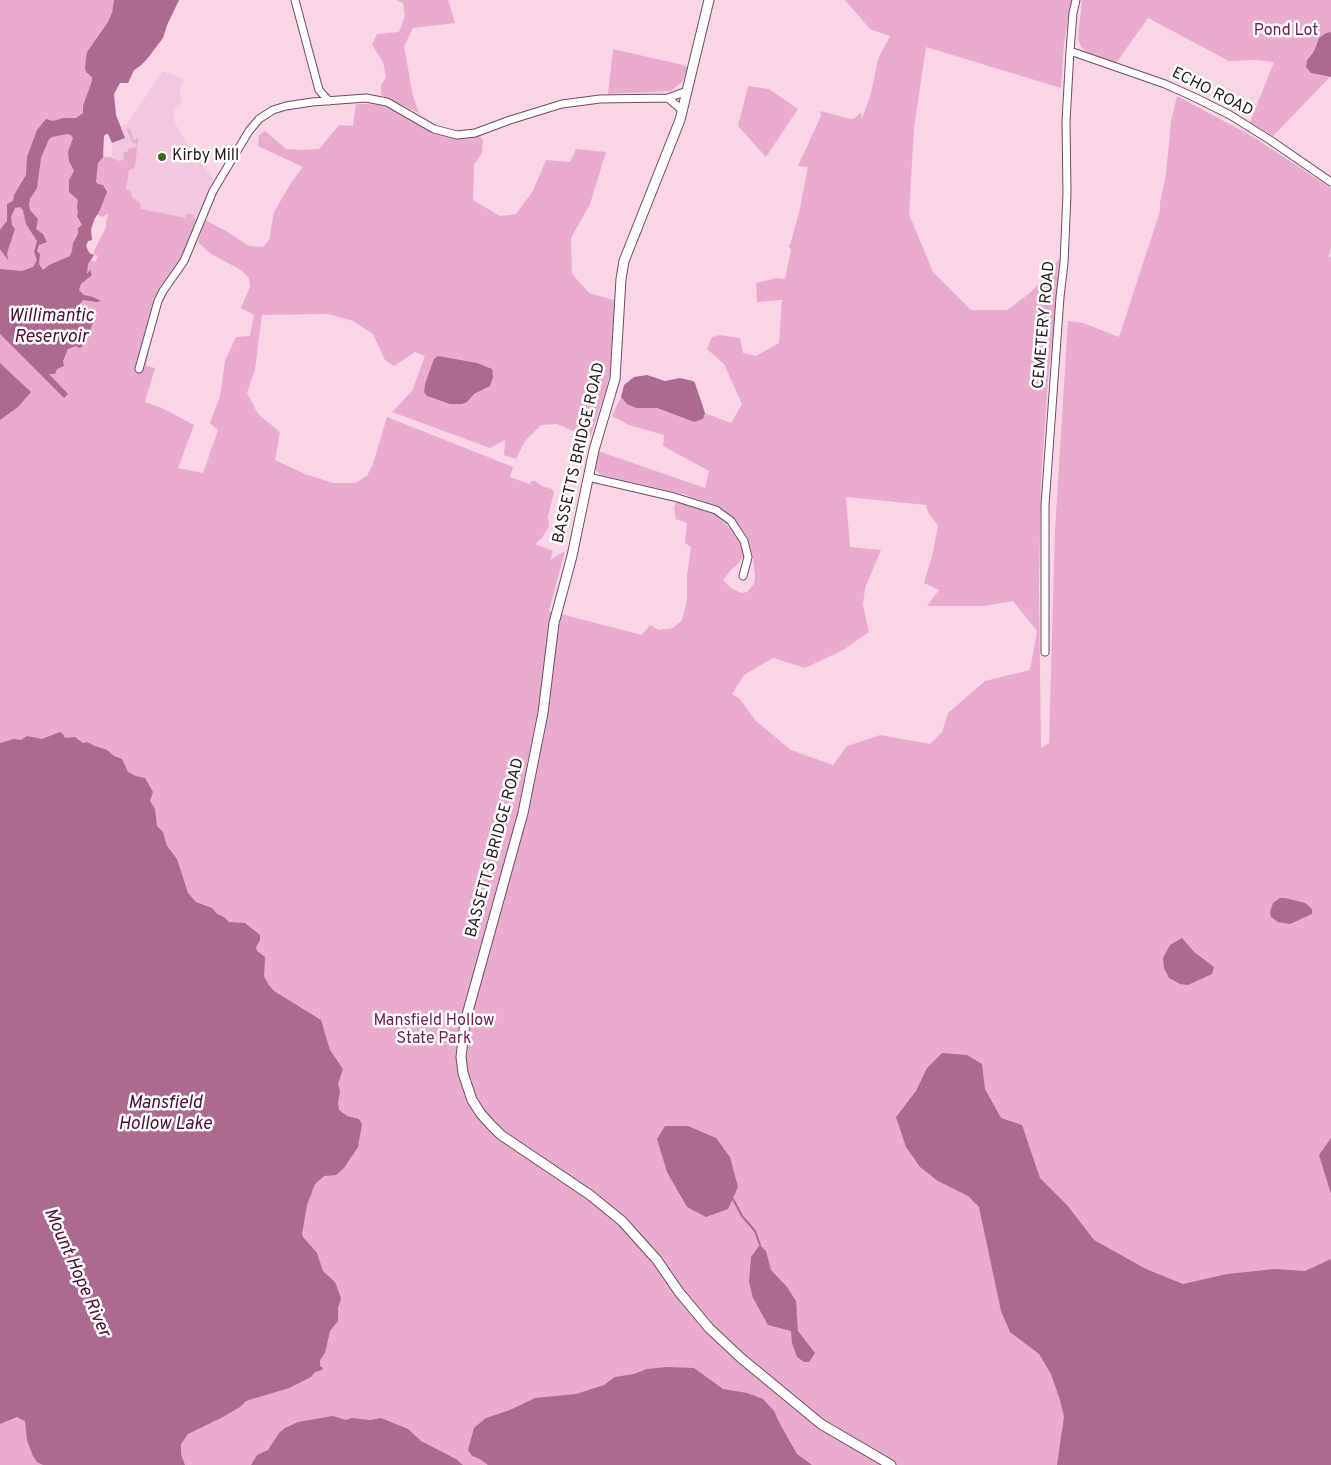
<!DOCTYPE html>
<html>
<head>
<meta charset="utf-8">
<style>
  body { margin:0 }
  canvas { display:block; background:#fad5e8 }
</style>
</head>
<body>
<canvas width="1331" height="1465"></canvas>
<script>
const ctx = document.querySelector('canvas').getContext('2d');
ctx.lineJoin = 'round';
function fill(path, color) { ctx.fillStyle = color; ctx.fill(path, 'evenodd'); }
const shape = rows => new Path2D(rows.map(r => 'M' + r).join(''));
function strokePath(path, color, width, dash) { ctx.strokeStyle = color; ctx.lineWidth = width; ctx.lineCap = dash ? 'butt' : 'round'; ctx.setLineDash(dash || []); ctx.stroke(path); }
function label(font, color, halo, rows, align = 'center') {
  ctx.font = font + ' Overpass,sans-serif'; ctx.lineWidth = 5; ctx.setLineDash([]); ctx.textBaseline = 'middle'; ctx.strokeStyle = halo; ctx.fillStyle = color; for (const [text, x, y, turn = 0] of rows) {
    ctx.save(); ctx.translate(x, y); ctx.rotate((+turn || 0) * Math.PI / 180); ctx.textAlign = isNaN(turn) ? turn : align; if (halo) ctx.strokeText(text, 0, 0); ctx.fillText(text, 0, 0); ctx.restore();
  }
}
fill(shape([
  [163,71,184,79,179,92,182,99,180,105,173,110,175,123,185,141,213,179,193,232,138,214,114,169,112,155,112,143,125,137,120,126,127,124]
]), '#f3c7df');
fill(shape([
  [0,0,179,0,167,25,163,38,147,59,140,66,134,70,128,83,120,83,115,91,104,136,102,149,104,157,110,157,119,161,123,160,124,152,127,152,128,149,137,147,136,143,133,143,126,128,130,129,134,141,138,138,138,141,135,167,129,170,126,189,131,192,132,197,140,203,141,209,185,218,187,213,193,215,196,221,181,258,165,281,172,285,162,302,150,346,146,366,155,368,145,402,162,408,194,425,178,468,203,473,218,430,210,423,220,396,225,361,236,337,250,336,254,315,241,308,250,287,249,278,241,270,211,254,198,242,205,220,226,231,249,246,263,247,269,240,274,212,291,183,303,167,258,146,259,135,265,131,286,149,302,150,319,149,339,125,353,126,356,104,371,104,384,106,436,133,462,139,479,135,483,140,482,153,474,165,473,200,500,216,516,214,533,191,546,160,570,162,576,149,606,152,590,204,571,238,572,274,589,293,614,300,613,361,606,390,590,438,557,424,541,425,525,441,516,459,504,455,505,440,490,448,392,412,412,391,425,356,415,352,394,366,385,360,373,334,353,321,328,314,262,315,255,369,247,393,258,414,280,432,275,460,305,474,333,483,355,483,367,476,373,464,387,417,513,467,510,477,529,484,532,481,535,481,542,486,552,489,554,493,548,516,549,526,542,538,535,544,553,551,550,560,565,551,549,611,642,635,650,625,659,630,673,628,682,620,687,600,687,576,691,547,685,543,687,523,676,519,674,508,676,503,682,503,714,513,735,533,744,549,743,557,739,563,731,570,723,580,731,588,741,593,747,592,754,584,755,576,753,559,748,538,740,526,722,508,683,494,601,475,594,469,598,451,705,488,709,471,663,446,664,435,629,425,612,416,621,397,623,400,636,408,657,408,694,422,703,419,705,413,731,423,742,404,724,364,707,349,712,337,720,335,740,338,743,353,756,356,779,343,782,300,757,302,756,283,777,278,785,279,791,250,788,245,790,245,799,213,808,167,798,166,821,116,820,111,847,118,853,119,861,113,862,119,871,93,878,59,890,36,870,29,845,0,1072,0,1064,42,1061,88,926,47,914,128,909,214,933,272,971,310,1007,310,1030,293,1061,257,1048,380,1041,480,1039,587,1041,748,1049,743,1055,530,1068,321,1083,323,1119,337,1160,211,1160,203,1166,174,1171,122,1177,96,1250,135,1331,188,1331,247,1329,256,1331,258,1331,1465,0,1465],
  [96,214,102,217,108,214,108,215,106,221,106,227,95,249,94,254,98,256,95,262,91,260,94,255,90,253,86,246,88,241,92,240,91,230],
  [846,497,926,505,928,512,938,526,932,556,924,583,939,590,927,606,983,606,1013,601,1037,631,1030,670,985,681,948,713,942,732,930,744,880,735,847,746,833,765,791,750,755,720,740,699,732,694,744,675,773,658,805,668,843,650,869,632,863,605,865,588,881,550,850,547],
  [396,0,448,0,455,23,413,28,404,46,413,96,419,113,381,95,381,85,386,77,383,62,372,45,377,34,399,32,405,16,403,3],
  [1082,0,1331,0,1331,32,1326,33,1319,38,1314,51,1308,57,1306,64,1311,73,1330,77,1273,136,1250,122,1274,62,1257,60,1229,61,1148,18,1116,63,1088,53,1081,47,1078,38],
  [613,49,683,65,687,67,687,72,682,82,671,91,608,94],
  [748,86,769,89,798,109,766,157,738,126]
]), '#e9abce');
fill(shape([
  [114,0,179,0,167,25,163,38,147,59,140,66,134,70,128,83,120,83,114,94,116,115,125,138,112,143,108,134,106,134,104,136,103,157,98,163,96,182,98,184,103,185,107,192,100,210,94,220,91,230,92,240,88,241,86,246,89,253,94,255,88,264,87,274,90,270,92,275,81,284,79,290,84,295,93,297,101,301,97,302,83,300,78,306,78,315,80,321,93,323,89,332,83,338,82,347,79,348,76,346,68,349,63,361,64,366,57,369,55,374,49,374,68,394,64,398,0,334,0,269,22,271,33,267,37,260,34,252,37,241,26,224,23,210,20,207,15,208,11,217,12,225,15,229,7,253,8,260,0,249,0,230,7,221,7,204,13,201,14,195,26,175,27,157,37,130,46,119,53,121,63,118,76,118,83,113,83,106,92,81,92,77,86,72,85,67,87,52,108,22,112,13],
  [67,134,71,135,73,138,68,152,69,161,74,171,69,180,69,192,78,200,77,207,78,213,77,216,82,225,78,228,78,234,73,243,72,251,70,256,49,265,43,270,39,264,40,254,37,251,39,245,47,242,43,234,36,229,38,219,30,210,29,205,30,199,37,188,41,158,49,139,52,137],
  [1331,32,1331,77,1311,73,1306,67,1307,60,1314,51,1319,38,1326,33],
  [438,356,477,363,492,369,493,377,490,386,474,394,467,402,462,404,450,404,427,396,424,392,425,384,434,359],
  [0,363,31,392,18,407,0,420],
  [647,375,665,381,680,378,693,381,695,383,705,413,703,419,694,422,657,408,636,408,627,404,621,397,624,385,634,377],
  [60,732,63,734,65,738,75,737,83,743,87,742,95,746,107,750,114,756,122,759,128,772,136,776,145,778,153,792,150,801,155,809,157,826,163,832,167,846,177,859,188,893,196,902,212,908,217,914,224,917,229,922,245,923,260,935,260,940,256,947,257,951,265,957,264,976,268,984,274,991,321,1020,330,1050,343,1069,338,1084,340,1091,338,1103,339,1110,347,1116,359,1119,362,1124,358,1147,344,1168,336,1175,324,1176,315,1184,307,1205,302,1234,303,1237,317,1253,323,1271,335,1282,341,1298,338,1308,338,1321,330,1331,325,1353,320,1360,320,1366,323,1368,322,1370,315,1372,311,1377,289,1388,246,1401,240,1407,221,1418,188,1434,181,1444,181,1454,185,1465,43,1465,37,1462,33,1456,27,1440,25,1421,17,1417,0,1424,0,743,14,739,21,740,27,736,42,739],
  [1280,898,1285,898,1305,903,1312,909,1312,914,1290,924,1278,922,1271,917,1270,912,1273,903],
  [1182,938,1194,952,1214,967,1212,974,1188,985,1180,984,1169,978,1164,968,1163,958,1170,945],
  [942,1053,967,1055,982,1064,985,1089,1001,1118,1022,1125,1040,1178,1067,1205,1094,1240,1146,1269,1183,1284,1227,1274,1275,1269,1305,1271,1331,1259,1331,1465,1057,1465,1064,1417,1060,1400,1051,1374,1039,1354,1010,1332,1001,1311,979,1207,968,1196,938,1181,920,1167,906,1147,896,1117,916,1091,927,1068],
  [665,1126,688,1126,716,1138,730,1157,738,1187,728,1209,706,1217,687,1207,667,1172,657,1139],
  [1331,1138,1331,1194,1319,1155],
  [760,1245,766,1251,771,1270,787,1287,796,1301,798,1331,815,1353,809,1362,804,1362,797,1357,792,1343,791,1331,768,1325,753,1298,749,1282,751,1257],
  [667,1367,694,1368,723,1389,747,1393,763,1399,774,1411,780,1424,797,1454,812,1465,488,1465,480,1459,472,1456,468,1450,474,1428,486,1418,510,1410,535,1398,576,1394,604,1385,615,1377,634,1374,647,1369],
  [333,1416,346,1420,352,1418,370,1420,381,1418,408,1429,421,1441,456,1459,463,1465,251,1465,257,1455,268,1450,279,1433,285,1428,298,1422]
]), '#ad6a91');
strokePath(shape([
  [733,1199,742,1216,755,1231,760,1245]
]), '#ad6a91', 2);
const minor = shape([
  [295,0,319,90,329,101],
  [1070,51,1165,84,1196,98,1230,115,1270,140,1331,182],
  [668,98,682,110],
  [139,369,158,301,163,291,184,261,213,191,249,131,259,119,273,110,286,106,312,102,366,98,387,102,434,129,457,135,475,133,510,120,562,104,600,99,668,98,687,91],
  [588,477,674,497,716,510,731,521,744,541,748,557,743,576],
  [1045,652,1045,505,1060,297,1064,263,1067,194,1066,121,1070,51,1073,13,1076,0]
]);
const tertiary = shape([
  [709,0,680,120,624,261,621,279,615,379,594,450,572,556,554,623,543,713,523,813,465,1022,461,1057,463,1073,472,1100,481,1114,491,1125,501,1135,590,1195,622,1221,657,1260,679,1292,709,1328,741,1358,821,1424,891,1465]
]);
strokePath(minor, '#6d4e5f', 9);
strokePath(tertiary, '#6d4e5f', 11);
strokePath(minor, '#fff', 7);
strokePath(tertiary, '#fff', 9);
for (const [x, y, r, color] of [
  [162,157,5,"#3d6622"]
]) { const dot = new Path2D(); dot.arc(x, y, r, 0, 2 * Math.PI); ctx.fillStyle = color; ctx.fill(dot); strokePath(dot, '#fff', 2); }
label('16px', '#6f1e53', '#fff', [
  ["Pond Lot",1286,32],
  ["Mansfield Hollow",434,1022],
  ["State Park",434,1040]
]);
label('16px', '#261920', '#fff', [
  ["ECHO ROAD",1212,93,27],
  ["CEMETERY ROAD",1045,325,-85],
  ["BASSETTS BRIDGE ROAD",580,453,-77],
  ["BASSETTS BRIDGE ROAD",496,848,-75]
]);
label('16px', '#261920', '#fff', [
  ["Kirby Mill",172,157]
], 'left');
label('italic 18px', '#4a0c36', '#fff', [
  ["Willimantic",51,317],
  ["Reservoir",51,338],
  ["Mansfield",165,1104],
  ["Hollow Lake",165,1125],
  ["Mount Hope River",76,1273,66]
]);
</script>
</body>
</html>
